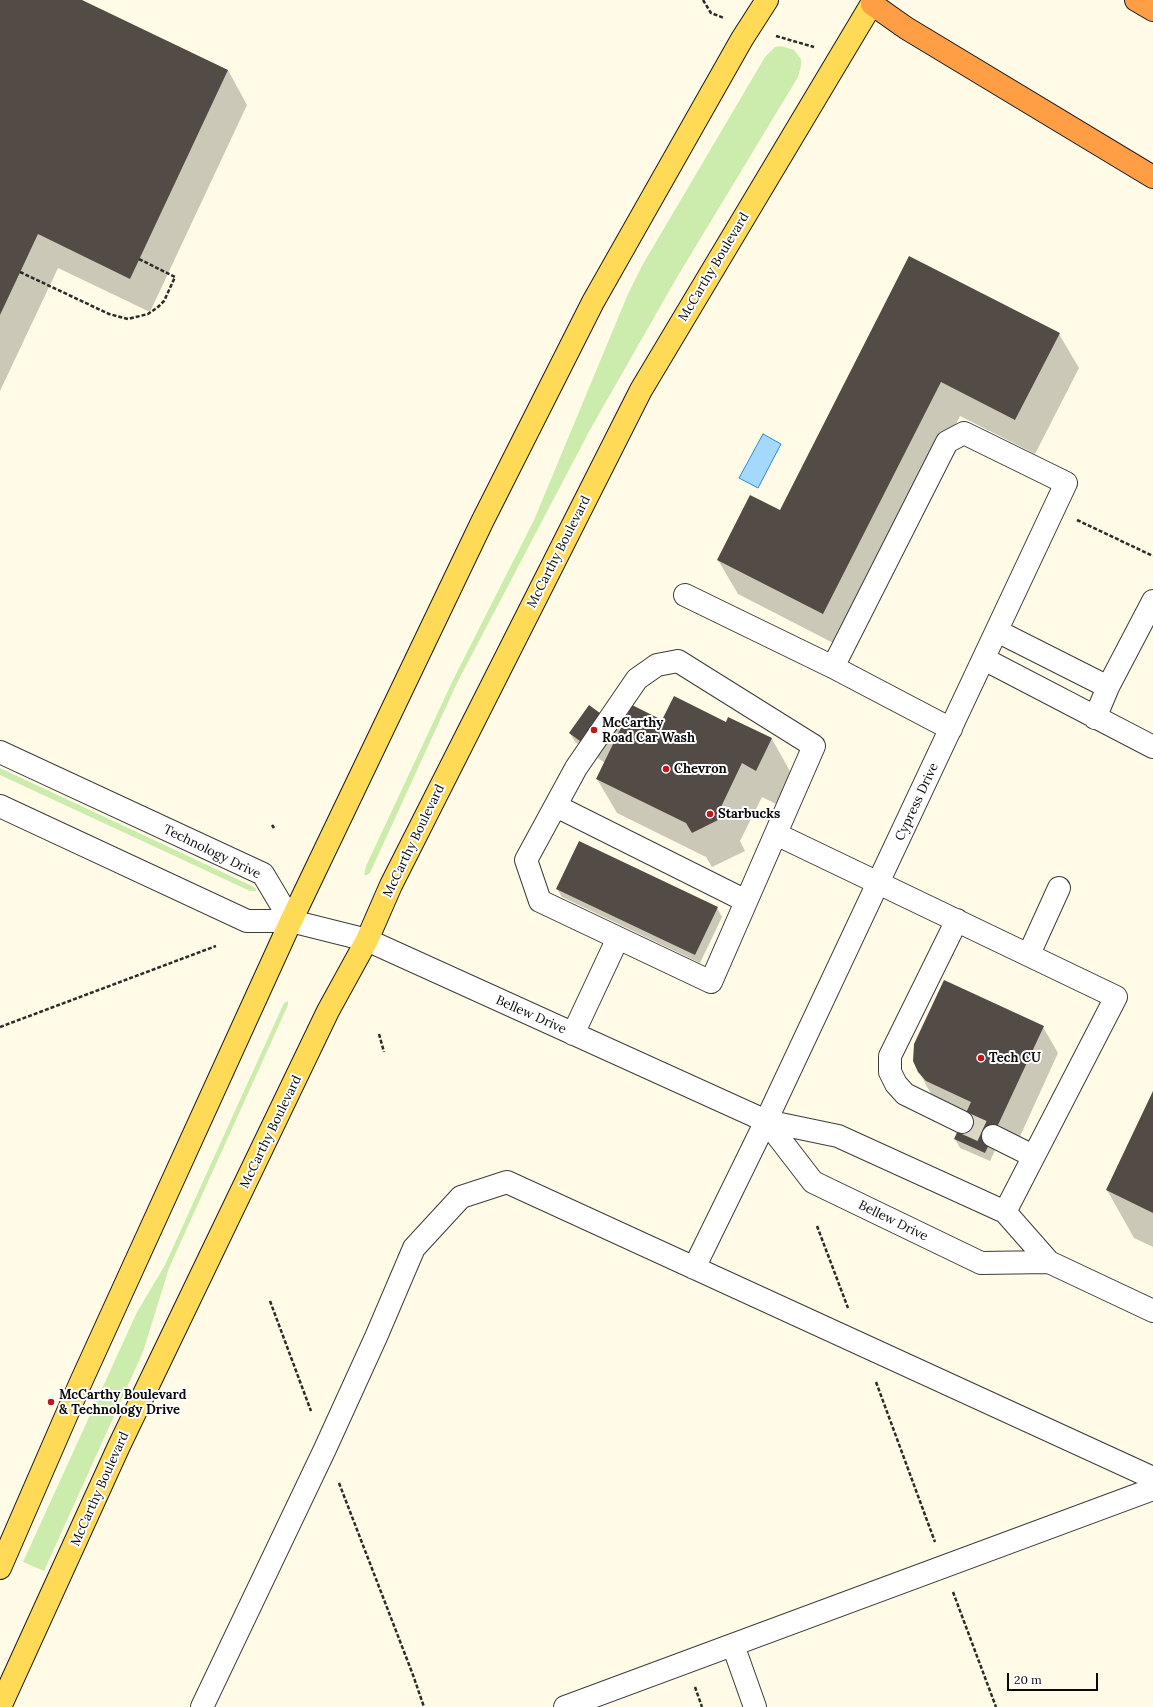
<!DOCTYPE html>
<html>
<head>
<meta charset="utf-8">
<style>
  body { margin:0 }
  #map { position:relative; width:1153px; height:1707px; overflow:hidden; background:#fffbe6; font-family:Lora,serif }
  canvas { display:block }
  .scale { position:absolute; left:1007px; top:1673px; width:91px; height:18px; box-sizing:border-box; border:2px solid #090909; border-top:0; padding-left:5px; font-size:12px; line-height:14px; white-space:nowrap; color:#090909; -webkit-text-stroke:3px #fff; paint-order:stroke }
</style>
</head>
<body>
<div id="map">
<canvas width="1153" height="1707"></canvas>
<div class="scale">20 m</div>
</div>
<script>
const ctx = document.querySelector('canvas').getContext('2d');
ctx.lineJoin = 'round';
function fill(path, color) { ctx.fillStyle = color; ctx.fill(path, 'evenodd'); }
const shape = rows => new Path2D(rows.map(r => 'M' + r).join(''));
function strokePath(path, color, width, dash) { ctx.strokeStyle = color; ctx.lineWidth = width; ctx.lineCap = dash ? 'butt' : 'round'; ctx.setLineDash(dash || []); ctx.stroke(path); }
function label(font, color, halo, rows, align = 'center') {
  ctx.font = font + ' Lora,serif'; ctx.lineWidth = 4; ctx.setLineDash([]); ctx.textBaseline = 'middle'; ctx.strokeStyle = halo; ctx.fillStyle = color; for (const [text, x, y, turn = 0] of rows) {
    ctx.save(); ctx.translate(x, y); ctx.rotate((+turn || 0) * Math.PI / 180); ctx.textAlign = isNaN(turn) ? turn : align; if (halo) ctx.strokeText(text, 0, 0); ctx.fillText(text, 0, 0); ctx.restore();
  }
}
fill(shape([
  [781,46,794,50,801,59,801,66,798,77,676,279,591,428,457,683,370,873,367,875,364,875,366,866,453,680,534,520,628,294,643,264,765,57,775,47],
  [0,768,252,886,256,889,256,891,250,891,0,775],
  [288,1001,288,1005,169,1268,143,1352,44,1571,23,1562,137,1312,165,1265,284,1003]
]), '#ccecad');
const water = shape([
  [763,434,781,444,758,488,739,478,763,434]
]);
fill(water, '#a5d9fc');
strokePath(water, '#268dd9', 1);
fill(shape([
  [0,0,79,0,228,70,247,105,150,312,58,268,0,391],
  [909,257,1059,334,1079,368,1035,454,960,416,843,648,738,594,718,560,780,511],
  [729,718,772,739,791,773,776,804,762,797,740,841,745,851,712,867,706,857,617,813,597,779,605,763,575,742,570,733,618,727,620,731,663,721,726,723],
  [557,889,717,908,722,917,700,963,562,897],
  [1043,1027,1058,1053,1017,1143,1002,1136,990,1161,960,1148,955,1139,965,1118,934,1099,919,1072],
  [1153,1094,1153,1247,1134,1238,1107,1190]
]), '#0003');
fill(shape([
  [0,0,82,0,228,70,130,279,38,234,0,315],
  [909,256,1060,333,1015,420,941,382,823,614,717,560,750,495,780,510],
  [674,696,726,722,728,717,772,738,756,771,742,763,721,807,726,816,692,833,686,823,596,779,632,705,662,720],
  [589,705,619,727,599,755,569,733],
  [579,841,718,907,695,955,556,889],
  [944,980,1044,1026,985,1153,954,1139,971,1102,926,1081,918,1072,913,1061,914,1044],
  [1153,1091,1153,1213,1106,1190]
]), '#534b45');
strokePath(shape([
  [962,1122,993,1136]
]), '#dad7c5', 22, [22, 11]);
const minor = shape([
  [685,595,833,667,951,729],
  [997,631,1108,687],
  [984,659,1153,747],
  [678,661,814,746,711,982,540,901,526,860,576,768,637,679,657,665,678,661],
  [1095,718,1108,687,1153,601],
  [0,752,263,874,291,921],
  [0,806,247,921,291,921,367,940,766,1121,838,1136,1005,1212,1049,1262,1153,1311],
  [556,806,746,901],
  [776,834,1116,997,1005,1212],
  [957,920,890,1056,890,1072,896,1084,905,1094,962,1122],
  [1029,954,1059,888],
  [573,1034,618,938],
  [766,1121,813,1182,981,1263,1049,1262],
  [993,1136,1033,1156],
  [694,1268,766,1121,1066,483,964,433,947,442,833,667],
  [733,1645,755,1707],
  [202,1707,325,1449,376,1337,414,1248,461,1197,507,1182,1153,1478],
  [565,1707,1153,1489]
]);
const major = shape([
  [0,1568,80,1384,291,921,482,522,593,302,742,39,767,0],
  [0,1707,119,1446,328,1011,367,940,391,885,641,390,874,0]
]);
const highway = shape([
  [1136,0,1153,10],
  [872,4,906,28,1153,177]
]);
strokePath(minor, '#3c3c3c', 24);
strokePath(major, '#1a1a1a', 24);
strokePath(highway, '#1a1a1a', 24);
strokePath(shape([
  [703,0,711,13,724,18],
  [776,36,814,47],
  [20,272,109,314,128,319,148,314,158,307,164,301,175,277,139,259],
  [1077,520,1153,556],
  [272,825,274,828],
  [0,1027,216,946],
  [379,1034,384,1052],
  [817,1226,848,1308],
  [270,1301,311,1411],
  [876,1382,935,1542],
  [339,1483,413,1675,424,1707],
  [953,1592,996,1707],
  [695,1687,702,1707]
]), '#2b2b2b', 2.5, [4, 2]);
strokePath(minor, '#fff', 22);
strokePath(major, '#ffda56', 22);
strokePath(highway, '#ff9e44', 22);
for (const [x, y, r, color] of [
  [594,730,4,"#c4171b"],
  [666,769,4,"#c4171b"],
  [710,814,4,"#c4171b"],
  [981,1058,4,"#c4171b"],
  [51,1402,4,"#c4171b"]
]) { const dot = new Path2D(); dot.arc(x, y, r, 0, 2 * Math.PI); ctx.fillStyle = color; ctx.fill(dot); strokePath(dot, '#fff', 1.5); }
label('13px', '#090909', '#fff', [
  ["McCarthy Boulevard",714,267,-59],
  ["McCarthy Boulevard",559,552,-63],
  ["Cypress Drive",917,802,-65],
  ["McCarthy Boulevard",414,841,-64],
  ["Technology Drive",212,852,26],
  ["Bellew Drive",531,1015,24],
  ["McCarthy Boulevard",271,1132,-64],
  ["Bellew Drive",893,1221,26],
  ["McCarthy Boulevard",100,1489,-66]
]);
label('bold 13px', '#090909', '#fff', [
  ["McCarthy",602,723],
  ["Road Car Wash",602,738],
  ["Chevron",674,769],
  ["Starbucks",718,814],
  ["Tech CU",989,1058],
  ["McCarthy Boulevard",59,1395],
  ["& Technology Drive",59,1410]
], 'left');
</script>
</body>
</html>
